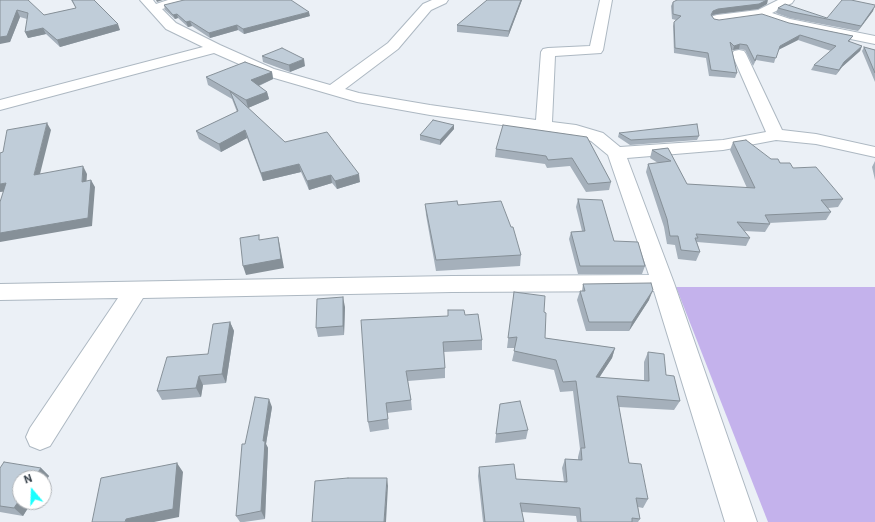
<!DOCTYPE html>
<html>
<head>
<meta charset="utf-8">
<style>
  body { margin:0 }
  #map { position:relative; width:875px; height:522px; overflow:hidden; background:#ebf0f6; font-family:Roboto,sans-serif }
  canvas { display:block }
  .north { position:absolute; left:12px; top:470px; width:40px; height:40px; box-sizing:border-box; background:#fff; border:1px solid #afb3b7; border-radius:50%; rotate:341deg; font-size:11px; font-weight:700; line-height:16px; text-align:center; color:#38424b }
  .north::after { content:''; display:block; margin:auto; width:14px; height:18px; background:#19ffff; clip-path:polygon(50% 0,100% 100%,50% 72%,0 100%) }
</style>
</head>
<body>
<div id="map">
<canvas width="875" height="522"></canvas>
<div class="north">N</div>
</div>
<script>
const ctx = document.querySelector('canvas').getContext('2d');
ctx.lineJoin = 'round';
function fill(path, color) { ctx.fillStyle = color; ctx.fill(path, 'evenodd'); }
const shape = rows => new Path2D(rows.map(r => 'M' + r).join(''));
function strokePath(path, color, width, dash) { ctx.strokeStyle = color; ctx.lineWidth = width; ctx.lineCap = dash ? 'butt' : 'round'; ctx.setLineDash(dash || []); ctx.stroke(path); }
fill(shape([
  [676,287,875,287,875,522,768,522]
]), '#c4b2ec');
const street = shape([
  [140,0,153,0,156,4,168,0,187,0,185,3,162,9,176,23,220,45,274,69,330,85,388,43,423,4,432,0,448,0,446,3,431,10,398,49,345,89,359,93,430,105,536,120,541,52,543,49,548,48,590,46,600,0,612,0,603,50,601,53,555,56,552,122,576,125,603,133,620,147,723,140,766,132,732,54,734,51,739,50,744,51,746,54,782,130,816,134,875,147,875,157,816,144,776,140,723,150,627,158,674,283,757,522,725,522,654,291,452,292,143,298,50,446,40,450,30,446,26,437,30,428,118,298,0,300,0,284,452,276,649,275,608,155,591,141,573,135,430,115,357,102,264,75,214,53,0,110,0,100,203,47,166,29,140,0],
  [778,0,794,0,792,3,772,13,790,19,875,36,875,44,787,26,760,17,717,23,713,22,711,19,713,16,717,15,758,10,778,0]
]);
strokePath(street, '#adb8c2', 2);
fill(street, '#fff');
fill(shape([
  [0,0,44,15,76,8,71,0,94,0,120,30,60,47,46,34,28,38,25,32,27,19,20,17,10,42],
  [487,0,522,0,508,37,457,32,457,25],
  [673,2,767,4,758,9,717,14,712,16,714,19,719,20,789,23,853,36,849,42,862,46,860,51,842,67,836,75,811,70,814,65,831,51,798,40,778,50,774,63,756,60,753,66,745,50,739,49,733,50,732,50,737,73,735,78,709,76,706,58,674,53,673,26,674,22,676,20,672,19,671,6],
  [164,5,310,16,244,34,238,30,210,38,192,26,188,27,178,18,175,19,165,10],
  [778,8,827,18,873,11,858,31,790,18,776,13],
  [864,47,875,50,875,82,862,51],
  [262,56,305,66,290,72,263,62],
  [272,72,273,79,259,86,267,92,269,99,248,108,247,107,285,142,360,182,337,189,332,183,309,190,301,172,263,181,247,138,221,152,199,139,196,131,237,112,232,99,208,85,206,77],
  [454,129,440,145,420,140,420,135],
  [619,133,699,136,697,140,630,145,618,137],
  [587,137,611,182,609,190,586,192,570,166,547,168,545,164,495,157,496,149],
  [733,142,771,159,793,168,843,199,838,207,828,208,831,212,826,220,769,223,770,224,765,232,744,231,750,238,746,246,697,242,700,252,696,261,678,259,675,245,667,244,664,227,646,172,648,164,658,163,650,158,652,150,668,148,687,184,747,188,730,150],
  [875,161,875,180,872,167],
  [578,199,614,241,645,266,642,274,578,274,569,239,571,232,582,231,576,207],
  [425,204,458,205,521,255,520,266,436,271,426,215],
  [583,284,649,300,629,331,586,331,577,300,580,291,582,291],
  [514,292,544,312,545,338,615,348,612,358,599,378,644,380,644,362,648,352,666,375,680,401,674,410,619,407,629,463,648,499,643,508,638,507,640,519,638,522,577,522,576,516,522,512,524,522,483,522,478,476,479,467,516,479,564,482,562,468,565,459,578,460,578,457,580,449,573,391,560,392,554,370,512,361,515,348,507,348],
  [345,307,344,335,318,337,316,328],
  [448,310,465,315,482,340,482,350,444,352,445,368,445,378,408,381,411,400,412,410,387,413,389,429,370,432,368,422,448,316],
  [230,322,234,331,226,383,203,385,201,397,162,400,157,391,208,354],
  [500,404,528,430,526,439,495,443],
  [272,407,266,444,268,448,265,519,244,522,240,522,236,516,245,444],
  [0,468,41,468,49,476,44,484,44,478,23,516,0,512]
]), '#a5b0bb');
fill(shape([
  [156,0,163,0,157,2],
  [521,0,522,0,508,37,509,31],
  [768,0,767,4,758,9,717,14,712,15,710,20,713,11,718,9],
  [875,6,873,11,858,31,861,26],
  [17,10,20,17,10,42,0,44,0,37],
  [309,12,310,16,244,34,243,29],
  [177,14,178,18,175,19,173,15],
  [190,21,192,26,188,27,186,22],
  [118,24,120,30,60,47,57,40],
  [237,25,238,30,210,38,209,33],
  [43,28,46,34,28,38,25,32],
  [800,35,798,40,778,50,780,46],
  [740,44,739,49,733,50,734,46],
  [862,46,860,51,842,67,836,75,844,62],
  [304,59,305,66,290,72,289,65],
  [272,72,273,79,253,88,251,80],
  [267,92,269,99,248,108,246,100],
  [47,123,51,130,38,182,34,175],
  [454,125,454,129,440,145,440,140],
  [245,130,247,138,221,152,219,144],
  [299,164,301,172,263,181,261,173],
  [83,166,87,174,86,189,82,182],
  [359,174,360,182,337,189,335,181],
  [331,175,332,183,309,190,307,181],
  [91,180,95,187,92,226,0,242,0,233],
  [6,183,11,191,0,192,0,184],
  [278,237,280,246,284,268,246,275,243,266],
  [653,290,649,300,629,331,632,322],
  [343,297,345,307,344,335,343,326],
  [230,322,234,331,226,383,222,374],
  [615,348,612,358,593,387,596,377],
  [199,376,203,385,201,397,196,388],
  [269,399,272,407,266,444,268,448,265,519,261,511,263,441],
  [177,463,183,472,179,517,154,522,125,522,126,519],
  [41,468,49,476,44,484,44,478,34,478],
  [387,478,388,486,386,522,384,522],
  [20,499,20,502,32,502,23,516,14,508]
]), '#869098');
const building = shape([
  [0,0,28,0,44,15,76,8,72,0,94,0,118,24,57,40,43,28,25,32,28,13,17,10,7,36,0,37,0,0],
  [184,0,291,0,309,12,243,29,237,25,209,33,190,21,186,22,177,14,173,15,164,5,184,0],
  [487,0,521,0,509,31,457,25,487,0],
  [677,0,767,0,759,4,718,9,713,11,711,15,714,19,719,20,762,14,789,23,853,36,848,41,862,46,844,62,839,70,814,65,836,46,800,35,780,46,776,58,757,55,755,61,747,45,740,44,734,46,730,42,737,73,711,70,708,53,675,48,674,22,681,16,673,14,673,2,677,0],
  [842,0,851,0,875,5,875,6,861,26,793,12,778,8,785,4,827,18,842,0],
  [864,47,875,50,875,73,864,47],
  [282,48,304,59,289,65,262,56,282,48],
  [245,62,272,72,251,80,267,92,246,100,206,77,245,62],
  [230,91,285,142,327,132,359,174,335,181,331,175,307,181,299,164,261,173,245,130,219,144,196,131,238,111,230,91],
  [433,120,454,125,440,140,420,135,433,120],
  [47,123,34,175,83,166,82,182,91,180,88,218,0,233,0,202,6,183,0,184,0,153,3,152,7,130,47,123],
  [697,124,699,136,631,140,619,133,697,124],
  [503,125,587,137,611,182,588,184,572,158,548,160,546,156,496,149,503,125],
  [746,140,771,159,778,159,780,163,790,163,793,168,816,167,843,199,821,200,831,212,765,215,770,224,737,222,750,238,696,234,698,238,695,238,700,252,681,250,678,236,670,236,667,219,648,164,671,161,652,150,668,148,687,184,755,188,733,142,746,140],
  [578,199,602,200,614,241,638,242,645,266,580,266,571,232,585,231,578,199],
  [457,201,458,205,501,201,511,227,513,227,521,255,436,260,425,204,457,201],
  [259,235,259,240,278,237,281,259,243,266,240,238,259,235],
  [651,283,653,290,632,322,589,322,580,291,585,291,583,284,651,283],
  [514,292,545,296,544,312,546,313,545,338,615,348,596,377,649,381,648,352,664,354,666,375,674,376,680,401,617,396,629,463,641,464,648,499,636,498,640,519,632,518,632,522,581,522,580,508,520,503,524,522,485,522,479,467,514,464,516,479,567,482,565,459,582,460,581,448,585,448,576,381,563,382,556,360,514,351,517,337,508,338,514,292],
  [343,297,343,326,316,328,317,299,343,297],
  [448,310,464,310,465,315,478,314,482,340,443,342,445,368,406,371,411,400,386,403,388,419,368,422,361,320,448,316,448,310],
  [230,322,222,374,199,376,196,388,157,391,167,357,208,354,213,324,230,322],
  [255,397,269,399,263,441,265,441,261,511,236,516,242,444,245,444,255,397],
  [520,401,528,430,496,434,500,404,520,401],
  [4,462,41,468,34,478,20,478,20,499,14,508,0,506,0,468,4,462],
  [177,463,173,509,126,519,125,522,92,522,101,478,177,463],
  [348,478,387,478,384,522,312,522,315,481,348,478]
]);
fill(building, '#c0cdd9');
strokePath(building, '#869098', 1);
</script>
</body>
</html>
